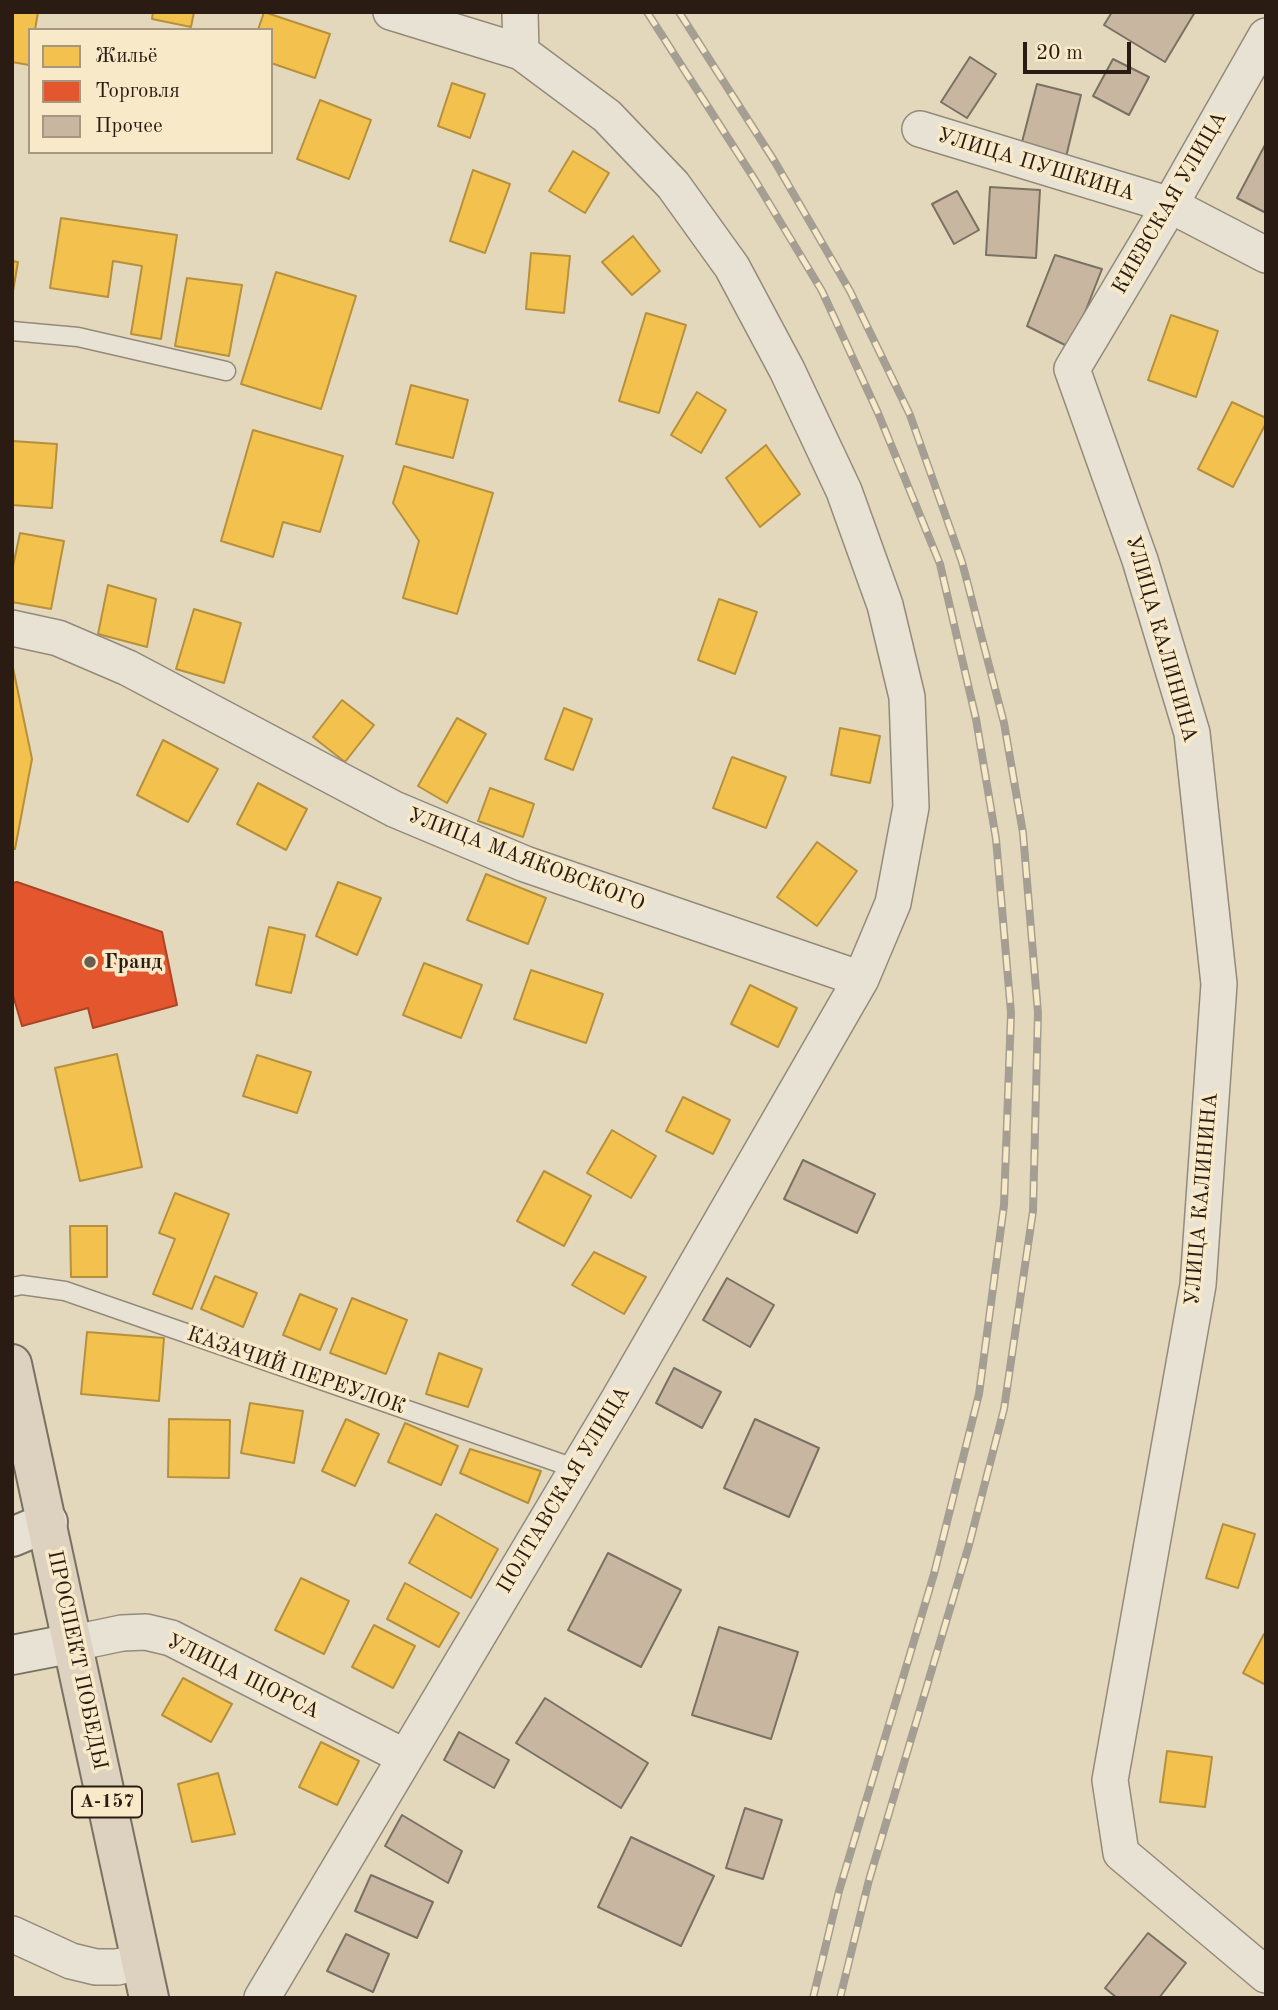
<!DOCTYPE html>
<html>
<head>
<meta charset="utf-8">
<style>
  body { margin:0 }
  #map { position:relative; width:1278px; height:2010px; overflow:hidden; background:#e4d8bc; font-family:"Old Standard TT",serif }
  canvas { display:block }
  .frame { position:absolute; inset:0; border:14px solid #2a1c12; pointer-events:none }
  .legend { position:absolute; left:28px; top:28px; width:245px; height:126px; box-sizing:border-box; background:#f8eac9; border:2px solid #a69880; margin:0; padding:9px 12px; list-style:none; font-size:21px; color:#2a1c12 }
  .legend li { display:flex; align-items:center; gap:14px; height:35px }
  .legend b { width:35px; border:2px solid #a69880 }
  .scale { position:absolute; left:1023px; top:42px; width:108px; height:32px; box-sizing:border-box; border:4px solid #2a1c12; border-top:0; padding-left:9px; font-size:21px; line-height:24px; white-space:nowrap; color:#2a1c12; -webkit-text-stroke:5px #f8eac9; paint-order:stroke }
</style>
</head>
<body>
<div id="map">
<canvas width="1278" height="2010"></canvas>
<div class="frame"></div>
<ul class="legend">
<li><b style="height:19px;background:#f2c14e"></b>Жильё</li>
<li><b style="height:19px;background:#e4572e"></b>Торговля</li>
<li><b style="height:19px;background:#c8b6a1"></b>Прочее</li>
</ul>
<div class="scale">20 m</div>
</div>
<script>
const ctx = document.querySelector('canvas').getContext('2d');
ctx.lineJoin = 'round';
function fill(path, color) { ctx.fillStyle = color; ctx.fill(path, 'evenodd'); }
const shape = rows => new Path2D(rows.map(r => 'M' + r).join(''));
function strokePath(path, color, width, dash) { ctx.strokeStyle = color; ctx.lineWidth = width; ctx.lineCap = dash ? 'butt' : 'round'; ctx.setLineDash(dash || []); ctx.stroke(path); }
function label(font, color, halo, rows, align = 'center') {
  ctx.font = font + ' "Old Standard TT",serif'; ctx.lineWidth = 7; ctx.setLineDash([]); ctx.textBaseline = 'middle'; ctx.strokeStyle = halo; ctx.fillStyle = color; for (const [text, x, y, turn = 0] of rows) {
    ctx.save(); ctx.translate(x, y); ctx.rotate((+turn || 0) * Math.PI / 180); ctx.textAlign = isNaN(turn) ? turn : align; if (halo) ctx.strokeText(text, 0, 0); ctx.fillText(text, 0, 0); ctx.restore();
  }
}
const homes = shape([
  [12,12,38,12,35,30,30,30,29,65,12,62,12,12],
  [153,12,194,12,191,27,152,19,153,12],
  [264,12,330,34,315,78,271,63,271,30,258,30,264,12],
  [452,83,485,94,470,138,438,126,452,83],
  [320,100,371,120,349,179,297,159,320,100],
  [573,151,609,173,585,213,549,191,573,151],
  [473,170,510,184,485,253,450,241,473,170],
  [61,218,177,235,161,339,131,334,142,266,113,261,108,297,50,288,61,218],
  [633,236,660,271,632,295,602,262,633,236],
  [531,253,570,256,564,313,526,309,531,253],
  [12,261,18,262,12,297,12,261],
  [276,272,356,296,321,409,241,384,276,272],
  [187,278,242,285,229,356,175,346,187,278],
  [646,313,686,325,659,413,619,401,646,313],
  [1171,315,1218,331,1196,397,1148,380,1171,315],
  [411,385,468,400,453,458,396,444,411,385],
  [697,392,726,410,701,453,671,435,697,392],
  [1232,402,1266,418,1266,423,1233,487,1198,469,1232,402],
  [253,430,343,456,320,532,283,522,273,557,221,541,253,430],
  [12,441,57,444,52,508,12,505,12,441],
  [766,445,800,494,760,527,726,478,766,445],
  [404,466,493,493,457,614,403,598,419,541,393,503,404,466],
  [20,533,64,541,51,609,12,602,12,571,20,533],
  [108,585,156,599,147,647,98,634,108,585],
  [719,599,757,612,735,674,698,660,719,599],
  [194,609,241,623,224,683,176,669,194,609],
  [12,663,32,759,15,849,12,848,12,663],
  [342,700,374,725,345,762,313,737,342,700],
  [564,708,592,719,573,770,545,759,564,708],
  [457,718,486,734,447,803,418,786,457,718],
  [840,728,880,736,870,783,831,775,840,728],
  [163,740,218,769,188,822,137,795,163,740],
  [732,757,786,777,766,828,713,808,732,757],
  [258,783,307,809,286,850,237,824,258,783],
  [490,788,534,804,523,837,478,821,490,788],
  [817,842,857,871,817,926,777,897,817,842],
  [486,874,546,898,528,944,467,920,486,874],
  [338,882,381,898,357,955,316,936,338,882],
  [269,927,305,935,291,993,256,985,269,927],
  [424,963,482,985,461,1038,403,1015,424,963],
  [531,970,603,994,586,1043,514,1019,531,970],
  [750,985,797,1008,778,1047,731,1024,750,985],
  [117,1054,142,1167,80,1181,55,1068,117,1054],
  [257,1055,311,1072,297,1113,243,1096,257,1055],
  [683,1097,730,1120,713,1154,666,1131,683,1097],
  [612,1130,656,1156,631,1198,587,1173,612,1130],
  [544,1171,591,1196,564,1246,517,1221,544,1171],
  [175,1193,229,1214,192,1309,153,1294,175,1239,159,1233,175,1193],
  [70,1226,107,1226,107,1277,71,1277,70,1226],
  [594,1252,646,1277,624,1314,572,1285,594,1252],
  [215,1276,257,1293,243,1327,201,1309,215,1276],
  [300,1294,337,1309,320,1350,283,1335,300,1294],
  [352,1298,407,1320,386,1374,330,1353,352,1298],
  [87,1332,164,1338,159,1401,81,1394,87,1332],
  [439,1353,482,1369,468,1407,426,1394,439,1353],
  [250,1403,303,1411,294,1463,241,1453,250,1403],
  [169,1419,230,1420,229,1478,168,1477,169,1419],
  [346,1419,379,1434,355,1486,322,1471,346,1419],
  [405,1423,458,1446,441,1485,388,1462,405,1423],
  [470,1449,541,1471,528,1503,460,1473,470,1449],
  [436,1514,498,1549,471,1598,409,1563,436,1514],
  [1223,1524,1255,1534,1238,1588,1206,1578,1223,1524],
  [301,1578,349,1601,324,1654,275,1630,301,1578],
  [405,1583,459,1613,439,1647,387,1619,405,1583],
  [374,1625,415,1646,393,1688,352,1667,374,1625],
  [1264,1634,1266,1635,1266,1685,1243,1673,1264,1634],
  [183,1678,232,1704,211,1742,162,1715,183,1678],
  [321,1742,359,1761,337,1805,299,1787,321,1742],
  [1167,1751,1212,1757,1205,1807,1160,1802,1167,1751],
  [218,1773,235,1834,192,1842,178,1784,218,1773]
]);
fill(homes, '#f2c14e');
strokePath(homes, '#b6903c', 2);
const shops = shape([
  [17,882,162,932,177,1005,93,1028,88,1008,22,1026,12,992,12,883,17,882]
]);
fill(shops, '#e4572e');
strokePath(shops, '#ac4526', 2);
const building = shape([
  [1112,12,1195,12,1165,62,1104,25,1112,12],
  [970,57,996,74,967,118,941,102,970,57],
  [1113,59,1149,77,1129,115,1093,96,1113,59],
  [1037,84,1081,95,1066,157,1021,146,1037,84],
  [1266,143,1266,213,1237,198,1266,143],
  [990,187,1040,190,1036,258,986,255,990,187],
  [957,191,979,230,954,244,932,204,957,191],
  [1055,255,1102,269,1071,348,1027,326,1055,255],
  [803,1160,875,1194,857,1233,784,1199,803,1160],
  [727,1278,774,1305,750,1347,703,1320,727,1278],
  [674,1368,721,1392,702,1428,656,1403,674,1368],
  [755,1419,819,1448,789,1517,724,1488,755,1419],
  [608,1553,681,1590,641,1667,568,1630,608,1553],
  [719,1627,798,1652,771,1739,692,1715,719,1627],
  [545,1698,648,1763,621,1808,516,1743,545,1698],
  [459,1732,509,1760,494,1788,444,1760,459,1732],
  [745,1808,782,1820,763,1879,726,1868,745,1808],
  [402,1815,462,1851,448,1883,385,1846,402,1815],
  [631,1837,714,1876,681,1946,598,1907,631,1837],
  [371,1875,433,1902,417,1938,355,1911,371,1875],
  [1148,1933,1186,1963,1159,1998,1117,1998,1105,1988,1148,1933],
  [346,1934,389,1954,373,1992,327,1971,346,1934]
]);
fill(building, '#c8b6a1');
strokePath(building, '#797163', 2);
const lane = shape([
  [12,331,78,337,226,371],
  [12,1287,22,1285,65,1291,577,1469]
]);
const street = shape([
  [520,12,521,52],
  [1266,36,1170,205,1072,369,1140,560,1192,733,1219,984,1198,1285,1110,1780,1121,1853,1266,1975],
  [920,129,1170,205,1266,255],
  [12,628,58,638,128,668,394,809,525,864,861,979],
  [74,1643,122,1633,146,1632,171,1638,405,1757],
  [12,1934,71,1961,96,1967,117,1967,141,1962],
  [262,1998,619,1399,861,979,893,903,911,807,907,697,885,605,844,491,787,370,732,267,673,185,607,116,521,52,391,12]
]);
const secondary = shape([
  [12,1537,48,1522],
  [12,1655,74,1643]
]);
const primary = shape([
  [12,1364,149,1998]
]);
strokePath(lane, '#938a7a', 21);
strokePath(street, '#938a7a', 38);
strokePath(secondary, '#797163', 42);
strokePath(primary, '#797163', 42);
strokePath(lane, '#e8e2d4', 18);
strokePath(street, '#e8e2d4', 35);
strokePath(secondary, '#e8e2d4', 38);
strokePath(primary, '#dcd2bf', 38);
const rail = shape([
  [647,12,755,180,822,291,878,413,940,564,976,719,996,839,1011,1013,1004,1205,979,1394,934,1574,839,1891,813,1998],
  [679,12,775,162,850,291,910,415,962,562,1004,723,1023,833,1038,1013,1033,1211,1004,1409,969,1545,869,1880,840,1998]
]);
strokePath(rail, '#a59f93', 8);
strokePath(rail, '#f8eac9', 5, [16]);
for (const [x, y, r, color] of [
  [90,962,7,"#6b5e4e"]
]) { const dot = new Path2D(); dot.arc(x, y, r, 0, 2 * Math.PI); ctx.fillStyle = color; ctx.fill(dot); strokePath(dot, '#f8eac9', 2.5); }
for (const [x, y, w] of [
  [107,1802,70]
]) { const box = new Path2D(); box.roundRect(x - w / 2, y - 15.5, w, 31, 5); ctx.fillStyle = '#f8eac9'; ctx.fill(box); strokePath(box, '#2a1c12', 2); }
label('bold 19px', '#2a1c12', null, [
  ["А-157",107,1802]
]);
label('21px', '#2a1c12', '#f8eac9', [
  ["УЛИЦА ПУШКИНА",1036,165,17],
  ["КИЕВСКАЯ УЛИЦА",1170,203,-60],
  ["УЛИЦА КАЛИНИНА",1161,639,74],
  ["УЛИЦА МАЯКОВСКОГО",526,860,21],
  ["УЛИЦА КАЛИНИНА",1202,1199,-85],
  ["КАЗАЧИЙ ПЕРЕУЛОК",296,1371,19],
  ["ПОЛТАВСКАЯ УЛИЦА",564,1490,-59],
  ["ПРОСПЕКТ ПОБЕДЫ",77,1660,78],
  ["УЛИЦА ЩОРСА",243,1677,26]
]);
label('bold 21px', '#2a1c12', '#f8eac9', [
  ["Гранд",104,962]
], 'left');
</script>
</body>
</html>
